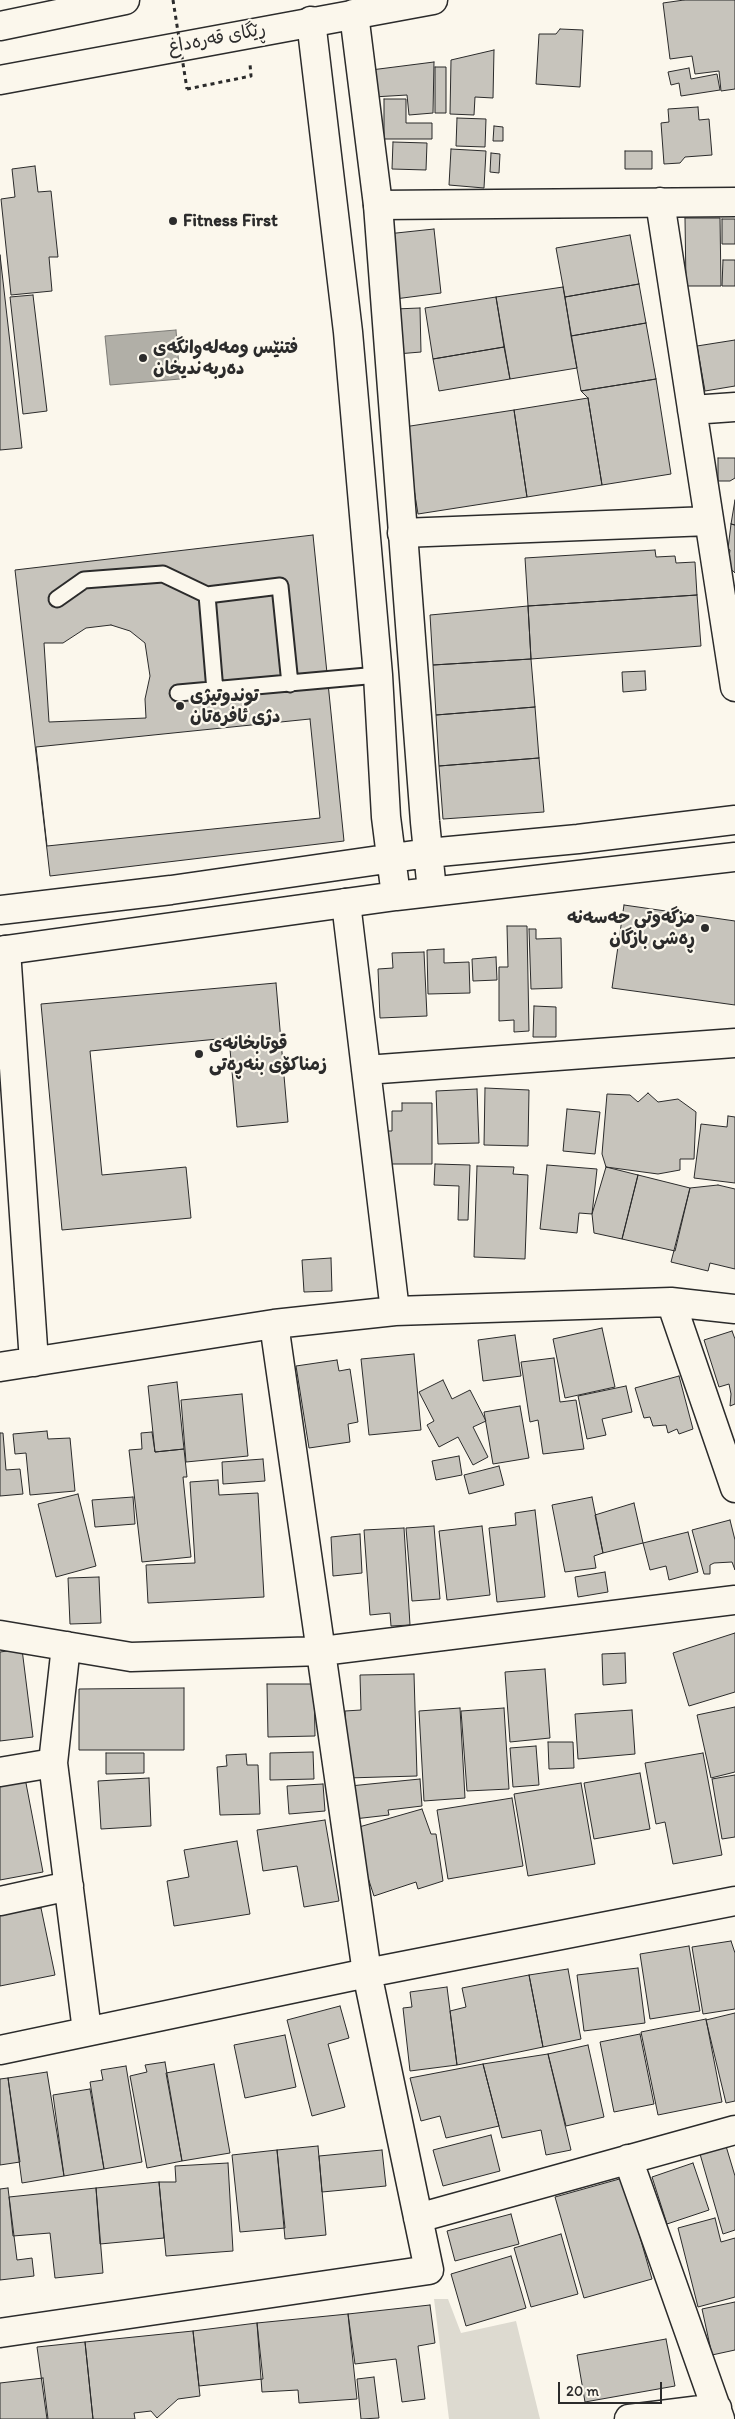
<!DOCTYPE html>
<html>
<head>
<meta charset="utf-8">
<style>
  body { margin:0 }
  #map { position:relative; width:735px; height:2419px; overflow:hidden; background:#fbf7ec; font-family:Itim,sans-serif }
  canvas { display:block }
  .scale { position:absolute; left:558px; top:2382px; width:104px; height:22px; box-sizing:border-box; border:2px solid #2b2b2b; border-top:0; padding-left:6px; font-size:15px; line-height:18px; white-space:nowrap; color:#2b2b2b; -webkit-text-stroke:4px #fbf7ec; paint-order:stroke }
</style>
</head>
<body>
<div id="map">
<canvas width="735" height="2419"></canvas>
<div class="scale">20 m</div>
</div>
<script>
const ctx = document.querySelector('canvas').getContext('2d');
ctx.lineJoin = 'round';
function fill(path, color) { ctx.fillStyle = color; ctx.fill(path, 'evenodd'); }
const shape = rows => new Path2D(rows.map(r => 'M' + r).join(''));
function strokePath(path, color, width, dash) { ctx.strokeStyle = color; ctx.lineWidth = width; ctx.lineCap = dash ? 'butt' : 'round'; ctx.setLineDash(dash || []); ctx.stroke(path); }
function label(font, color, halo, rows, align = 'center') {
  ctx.font = font + ' Itim,"Playpen Sans Arabic",sans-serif'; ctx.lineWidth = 4.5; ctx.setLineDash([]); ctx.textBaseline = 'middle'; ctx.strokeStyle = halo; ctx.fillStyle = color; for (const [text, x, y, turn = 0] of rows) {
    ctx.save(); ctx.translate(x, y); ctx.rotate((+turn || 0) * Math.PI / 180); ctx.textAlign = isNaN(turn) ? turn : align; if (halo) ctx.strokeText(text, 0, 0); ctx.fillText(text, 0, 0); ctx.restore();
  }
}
fill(shape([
  [434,2299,448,2299,461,2333,516,2321,540,2419,449,2419]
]), '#dddad0');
const water = shape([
  [176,330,180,379,110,385,105,336,176,330]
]);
fill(water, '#b1afa7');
strokePath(water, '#7b7a75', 1);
const building = shape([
  [684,0,735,0,735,89,721,91,719,71,695,74,692,56,670,59,663,3,684,0],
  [560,29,583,30,580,87,536,84,539,34,556,34,560,29],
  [494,50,493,98,475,97,474,115,450,114,451,60,494,50],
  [434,62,433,113,409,115,407,95,373,97,371,70,434,62],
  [435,67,446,67,446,113,435,113,435,67],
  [689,68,691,79,717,74,720,90,681,96,679,83,671,85,668,72,689,68],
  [384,99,406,99,406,123,432,123,432,139,384,139,384,99],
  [698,107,699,120,709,119,712,155,685,157,680,163,664,164,661,123,669,122,668,109,698,107],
  [457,118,486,119,485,147,456,146,457,118],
  [494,126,503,127,503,141,493,141,494,126],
  [393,142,427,143,426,170,392,169,393,142],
  [451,149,486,151,484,188,449,185,451,149],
  [625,151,652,151,652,169,625,169,625,151],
  [491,153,500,154,499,173,490,172,491,153],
  [35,166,38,192,51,191,58,257,49,257,52,291,11,295,1,199,15,197,12,169,35,166],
  [685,218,720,218,721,286,686,286,685,218],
  [722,219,735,219,735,244,722,244,722,219],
  [434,229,441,293,395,299,387,234,434,229],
  [630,235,639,284,565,297,556,248,630,235],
  [0,255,22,448,0,450,0,255],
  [723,260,735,260,735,286,722,286,723,260],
  [639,284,646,323,571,336,565,297,639,284],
  [563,287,577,368,510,379,496,297,563,287],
  [33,295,47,411,23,414,10,297,33,295],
  [496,297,504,347,433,359,425,308,496,297],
  [420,308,421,352,397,354,395,309,420,308],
  [646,323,656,379,581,391,571,336,646,323],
  [735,340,735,386,705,391,697,346,735,340],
  [504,347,510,379,439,391,433,359,504,347],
  [656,379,671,474,602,485,588,398,581,391,656,379],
  [588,398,602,485,527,497,514,410,588,398],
  [514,410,527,497,418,514,404,427,514,410],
  [718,458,735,458,735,478,730,481,718,481,718,458],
  [735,500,735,525,731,524,735,500],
  [731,524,735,525,735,573,728,566,730,550,728,549,731,524],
  [313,535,344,841,50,876,15,570,313,535],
  [655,550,656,557,675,556,676,563,695,562,697,595,528,606,525,558,655,550],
  [697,595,701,646,531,659,528,606,697,595],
  [528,606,531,659,433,665,430,615,528,606],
  [111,625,130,631,145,643,150,676,145,699,146,718,49,722,44,643,63,643,86,628,111,625],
  [531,659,535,707,436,715,433,665,531,659],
  [645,671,646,690,623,692,622,672,645,671],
  [535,707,539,758,439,766,436,715,535,707],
  [310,719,320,818,47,846,36,747,310,719],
  [539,758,544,812,443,819,439,766,539,758],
  [624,905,735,921,735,1005,612,988,624,905],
  [507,926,527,926,529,1031,514,1032,514,1020,499,1021,499,967,508,967,507,926],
  [529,929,536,929,536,939,561,938,562,988,531,989,529,929],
  [444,949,444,963,469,962,470,993,428,994,427,950,444,949],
  [424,952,427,1016,380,1018,378,969,393,968,392,953,424,952],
  [496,957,497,980,473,981,472,959,496,957],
  [276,983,288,1122,237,1127,229,1038,90,1051,102,1175,186,1167,191,1218,62,1230,41,1004,276,983],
  [534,1006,556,1007,556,1037,533,1037,534,1006],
  [485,1088,529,1090,528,1146,484,1145,485,1088],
  [477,1089,479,1143,438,1144,436,1091,477,1089],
  [648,1093,658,1102,678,1099,696,1112,694,1159,680,1159,680,1170,658,1174,606,1167,602,1154,607,1094,630,1095,638,1102,648,1093],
  [402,1103,432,1103,432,1164,384,1164,384,1131,392,1131,392,1111,402,1111,402,1103],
  [567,1109,600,1112,595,1154,563,1151,567,1109],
  [728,1116,735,1117,735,1183,694,1178,701,1124,727,1127,728,1116],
  [435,1164,470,1165,468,1220,458,1220,459,1186,434,1185,435,1164],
  [547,1165,597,1169,592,1214,579,1213,577,1233,540,1229,547,1165],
  [477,1166,514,1167,513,1174,528,1175,525,1259,474,1257,477,1166],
  [606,1167,638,1175,622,1239,594,1233,592,1214,606,1167],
  [638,1175,690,1188,675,1251,622,1239,638,1175],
  [718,1185,735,1189,735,1269,710,1263,708,1271,671,1262,690,1188,718,1185],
  [331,1258,332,1291,304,1292,302,1260,331,1258],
  [602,1328,615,1387,565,1398,553,1339,602,1328],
  [732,1331,735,1339,735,1404,730,1406,731,1394,729,1384,719,1387,704,1340,732,1331],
  [515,1335,521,1376,483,1381,478,1340,515,1335],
  [414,1354,421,1430,369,1435,361,1359,414,1354],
  [554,1358,560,1402,576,1400,584,1449,543,1454,538,1420,530,1422,521,1362,554,1358],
  [337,1360,339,1371,350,1369,358,1422,348,1424,350,1442,309,1448,296,1366,337,1360],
  [679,1376,693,1429,679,1434,677,1429,668,1433,666,1425,653,1426,650,1417,644,1418,635,1388,679,1376],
  [443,1380,452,1399,470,1390,486,1421,473,1427,488,1457,473,1465,458,1437,439,1447,427,1425,434,1421,419,1392,443,1380],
  [177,1382,184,1449,155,1452,148,1386,177,1382],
  [626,1386,632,1412,602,1419,606,1435,587,1439,578,1396,626,1386],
  [242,1394,248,1456,186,1462,181,1400,242,1394],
  [520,1406,529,1458,493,1464,484,1412,520,1406],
  [47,1431,48,1439,70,1438,75,1491,30,1495,26,1453,15,1454,13,1434,47,1431],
  [152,1432,155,1452,184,1449,187,1477,183,1477,191,1557,142,1562,129,1450,142,1449,141,1433,152,1432],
  [0,1433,3,1433,6,1470,20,1469,23,1494,0,1496,0,1433],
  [459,1456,462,1475,436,1480,432,1461,459,1456],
  [263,1459,265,1481,223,1484,222,1462,263,1459],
  [499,1466,504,1485,469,1494,464,1475,499,1466],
  [218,1480,219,1495,258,1493,264,1597,148,1603,146,1565,195,1563,190,1482,218,1480],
  [78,1494,96,1566,56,1577,38,1504,78,1494],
  [133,1497,135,1524,95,1527,92,1500,133,1497],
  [592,1497,603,1553,594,1556,596,1568,565,1572,552,1505,592,1497],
  [634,1503,643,1543,603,1553,595,1515,634,1503],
  [535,1510,545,1597,497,1602,489,1528,516,1525,515,1513,535,1510],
  [730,1520,735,1540,735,1570,732,1562,714,1563,710,1565,710,1574,704,1574,692,1530,730,1520],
  [434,1526,440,1599,412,1601,406,1528,434,1526],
  [482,1526,490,1595,447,1600,439,1531,482,1526],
  [404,1528,410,1625,391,1626,390,1613,370,1615,364,1530,404,1528],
  [688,1532,698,1572,669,1580,666,1566,650,1570,643,1543,688,1532],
  [360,1534,362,1573,333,1576,331,1537,360,1534],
  [605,1572,608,1592,578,1597,575,1577,605,1572],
  [99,1577,101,1623,70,1624,68,1578,99,1577],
  [735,1633,735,1692,689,1706,673,1653,735,1633],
  [22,1649,33,1737,0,1741,0,1652,22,1649],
  [625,1653,626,1683,603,1685,602,1654,625,1653],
  [545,1669,550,1738,510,1742,505,1672,545,1669],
  [414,1674,417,1776,347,1778,345,1711,361,1710,360,1675,414,1674],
  [267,1684,314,1684,315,1736,268,1737,267,1684],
  [184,1688,184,1750,79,1750,79,1689,184,1688],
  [735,1707,735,1772,711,1778,697,1715,735,1707],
  [460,1708,465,1798,424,1801,419,1711,460,1708],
  [504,1708,509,1789,467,1791,461,1711,504,1708],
  [632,1710,635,1754,578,1759,575,1714,632,1710],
  [548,1742,573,1742,574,1768,549,1769,548,1742],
  [536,1746,539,1785,513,1787,510,1748,536,1746],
  [313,1752,314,1779,270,1780,270,1753,313,1752],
  [106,1753,144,1753,144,1773,106,1774,106,1753],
  [703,1753,722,1855,673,1864,665,1822,656,1824,645,1763,703,1753],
  [246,1754,247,1765,258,1765,260,1814,220,1815,217,1767,227,1766,226,1755,246,1754],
  [640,1773,650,1829,594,1839,584,1783,640,1773],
  [735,1775,735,1837,722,1839,712,1779,735,1775],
  [25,1778,43,1872,0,1880,0,1782,25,1778],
  [149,1778,151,1826,101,1829,98,1781,149,1778],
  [420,1779,422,1806,388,1810,389,1815,354,1819,350,1786,420,1779],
  [581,1783,595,1864,528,1876,514,1794,581,1783],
  [323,1784,325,1811,289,1814,287,1786,323,1784],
  [512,1798,523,1866,448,1879,437,1810,512,1798],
  [422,1809,431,1834,436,1834,443,1881,418,1889,416,1882,374,1896,352,1829,422,1809],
  [325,1820,339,1901,304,1907,297,1866,263,1871,257,1830,325,1820],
  [237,1841,250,1914,174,1926,167,1881,189,1877,184,1850,237,1841],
  [41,1908,55,1975,0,1986,0,1914,41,1908],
  [731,1941,735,1953,735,2009,703,2014,692,1947,731,1941],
  [689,1946,700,2011,650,2019,640,1954,689,1946],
  [638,1968,645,2023,584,2031,577,1975,638,1968],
  [568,1969,581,2039,543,2047,529,1975,568,1969],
  [529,1975,543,2047,457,2065,450,2011,466,2007,462,1988,529,1975],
  [447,1987,457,2065,410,2071,403,2008,412,2007,410,1992,447,1987],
  [340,2006,349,2038,328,2044,345,2107,312,2116,287,2020,340,2006],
  [735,2013,735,2101,726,2103,706,2020,735,2013],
  [706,2019,722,2102,658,2115,641,2032,706,2019],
  [640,2034,654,2104,614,2112,600,2042,640,2034],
  [285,2035,296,2087,245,2098,234,2045,285,2035],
  [588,2045,604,2117,566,2126,548,2054,588,2045],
  [548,2054,571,2150,546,2155,541,2130,502,2138,483,2064,548,2054],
  [165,2062,182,2161,147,2168,130,2076,147,2072,145,2065,165,2062],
  [214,2064,230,2153,182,2161,166,2073,214,2064],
  [483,2064,499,2126,446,2138,440,2116,421,2121,410,2078,483,2064],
  [126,2066,142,2162,104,2169,90,2082,103,2080,101,2070,126,2066],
  [47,2072,64,2176,22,2183,8,2078,47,2072],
  [8,2078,20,2162,0,2165,0,2079,8,2078],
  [90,2089,104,2169,64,2176,53,2095,90,2089],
  [491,2135,500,2171,443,2186,433,2150,491,2135],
  [318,2146,326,2235,285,2239,277,2150,318,2146],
  [726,2146,735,2176,735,2230,723,2234,700,2154,726,2146],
  [277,2150,285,2228,240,2232,232,2155,277,2150],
  [382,2150,386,2186,322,2192,319,2156,382,2150],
  [228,2163,233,2251,166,2256,159,2182,176,2182,175,2166,228,2163],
  [693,2163,709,2210,667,2224,652,2177,693,2163],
  [623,2178,652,2279,584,2298,555,2197,623,2178],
  [159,2182,164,2238,100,2244,96,2188,159,2182],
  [8,2188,17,2260,32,2258,34,2276,0,2280,0,2189,8,2188],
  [96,2188,103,2273,55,2278,50,2233,13,2236,9,2197,96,2188],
  [511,2214,519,2244,455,2261,447,2231,511,2214],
  [715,2218,721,2242,735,2238,735,2297,698,2307,678,2228,715,2218],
  [561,2234,578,2294,531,2307,514,2248,561,2234],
  [511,2256,526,2308,466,2326,451,2274,511,2256],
  [735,2302,735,2350,712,2355,702,2309,735,2302],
  [430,2305,435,2343,418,2346,425,2399,402,2402,396,2359,355,2364,348,2314,430,2305],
  [348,2314,357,2399,299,2403,298,2390,262,2392,257,2323,348,2314],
  [257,2323,263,2379,199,2386,193,2331,257,2323],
  [193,2331,200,2396,178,2399,157,2418,151,2411,134,2413,135,2419,93,2419,85,2342,193,2331],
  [666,2339,675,2386,585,2402,577,2355,666,2339],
  [85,2342,93,2419,47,2419,37,2347,85,2342],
  [374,2377,379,2418,361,2419,357,2379,374,2377],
  [43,2378,48,2419,0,2419,0,2383,43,2378]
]);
fill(building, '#c7c4bc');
strokePath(building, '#2b2b2b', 1);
const service = shape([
  [57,599,84,580,163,574,207,595],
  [215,691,207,595,280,586,290,684],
  [178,693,378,675]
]);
const minor = shape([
  [660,202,735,687],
  [378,205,735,202],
  [692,410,735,407],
  [402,533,709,521],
  [346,903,395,1311],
  [6,950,34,1362],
  [366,1070,735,1043],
  [671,1302,735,1488],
  [0,1367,274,1324,395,1311,671,1302,735,1309],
  [0,1635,131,1657,322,1651,735,1600],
  [66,1646,53,1763,87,2031],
  [0,1772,53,1763],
  [0,1901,69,1886],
  [0,2050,367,1973,735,1901],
  [628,2159,720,2419],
  [418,2218,735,2130],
  [0,2333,429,2270,367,1973,274,1324],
  [629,2419,717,2408]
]);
const tertiary = shape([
  [354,14,378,205,425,822,432,891],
  [311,21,348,332,378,675,386,817,396,896],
  [0,910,171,890,428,853,578,839,735,820],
  [0,951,396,896,735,857]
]);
const primary = shape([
  [0,26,125,0],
  [0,80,433,0]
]);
strokePath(service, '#2b2b2b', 19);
strokePath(minor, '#2b2b2b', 31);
strokePath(tertiary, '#2b2b2b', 31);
strokePath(primary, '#2b2b2b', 31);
strokePath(shape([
  [187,89,251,76,250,64]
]), '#2b2b2b', 3, [4, 4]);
strokePath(service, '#fbf7ec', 15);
strokePath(minor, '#fbf7ec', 28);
strokePath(tertiary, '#fbf7ec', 28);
strokePath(primary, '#fbf7ec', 28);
strokePath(shape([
  [173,0,187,89]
]), '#2b2b2b', 3, [4, 4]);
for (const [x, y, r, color] of [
  [173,221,5,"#2b2b2b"],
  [143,358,5,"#2b2b2b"],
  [180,706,5,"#2b2b2b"],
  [705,928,5,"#2b2b2b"],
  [199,1054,5,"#2b2b2b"]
]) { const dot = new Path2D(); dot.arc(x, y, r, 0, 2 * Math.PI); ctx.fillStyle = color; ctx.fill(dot); strokePath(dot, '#fbf7ec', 2); }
label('18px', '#2b2b2b', '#fbf7ec', [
  ["ڕێگای قەرەداغ",217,39,-11]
]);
label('bold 18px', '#2b2b2b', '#fbf7ec', [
  ["Fitness First",183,221],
  ["فتنێس ومەلەوانگەی",153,348],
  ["دەربەندیخان",153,369],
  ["توندوتیژی",190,696],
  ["دژی ئافرەتان",190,717],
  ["مزگەوتی حەسەنە",695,918,"right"],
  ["ڕەشی بازگان",695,939,"right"],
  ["قوتابخانەی",209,1044],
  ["زمناکۆی بنەڕەتی",209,1065]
], 'left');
</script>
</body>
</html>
